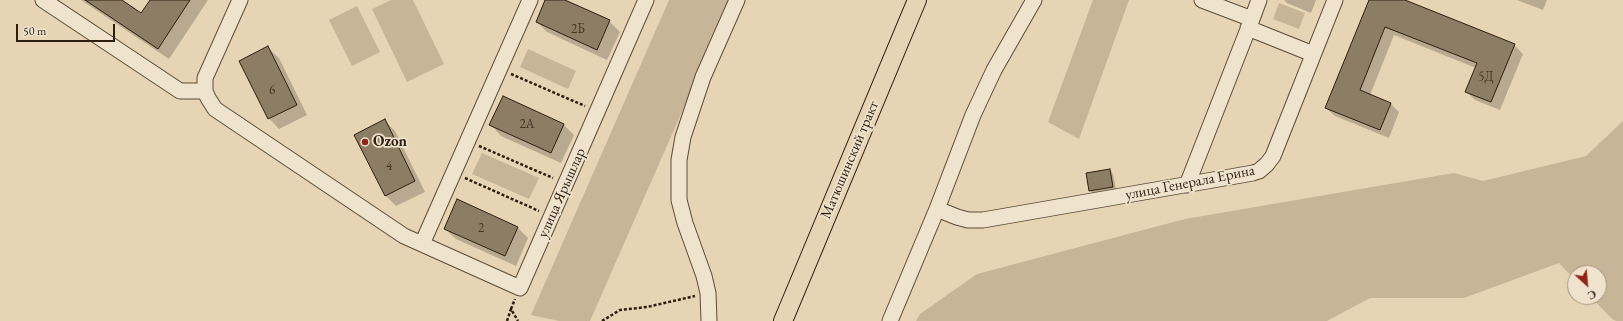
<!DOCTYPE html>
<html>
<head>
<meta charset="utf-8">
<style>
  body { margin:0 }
  #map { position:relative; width:1623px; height:321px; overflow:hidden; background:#e7d4b4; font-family:"EB Garamond",serif }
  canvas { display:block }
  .north { position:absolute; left:1567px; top:265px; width:40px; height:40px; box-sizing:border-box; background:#efe3ce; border:1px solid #a29482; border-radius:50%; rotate:154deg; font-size:11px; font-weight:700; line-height:16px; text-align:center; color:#2e1e10 }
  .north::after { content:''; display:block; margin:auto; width:14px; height:18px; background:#8f2418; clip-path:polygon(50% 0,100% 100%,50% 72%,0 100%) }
  .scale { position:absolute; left:16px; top:24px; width:99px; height:18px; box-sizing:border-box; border:2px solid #2e1e10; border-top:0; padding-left:5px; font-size:12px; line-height:14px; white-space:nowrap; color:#2e1e10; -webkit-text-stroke:3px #efe3ce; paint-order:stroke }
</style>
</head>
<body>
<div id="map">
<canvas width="1623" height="321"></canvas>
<div class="north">С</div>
<div class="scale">50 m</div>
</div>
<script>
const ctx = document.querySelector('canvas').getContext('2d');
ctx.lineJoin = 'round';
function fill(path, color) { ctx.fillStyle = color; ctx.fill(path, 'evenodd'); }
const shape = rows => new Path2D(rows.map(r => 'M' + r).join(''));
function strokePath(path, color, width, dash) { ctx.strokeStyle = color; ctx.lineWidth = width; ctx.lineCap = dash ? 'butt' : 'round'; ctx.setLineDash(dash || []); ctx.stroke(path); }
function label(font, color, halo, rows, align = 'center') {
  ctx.font = font + ' "EB Garamond",serif'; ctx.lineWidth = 3.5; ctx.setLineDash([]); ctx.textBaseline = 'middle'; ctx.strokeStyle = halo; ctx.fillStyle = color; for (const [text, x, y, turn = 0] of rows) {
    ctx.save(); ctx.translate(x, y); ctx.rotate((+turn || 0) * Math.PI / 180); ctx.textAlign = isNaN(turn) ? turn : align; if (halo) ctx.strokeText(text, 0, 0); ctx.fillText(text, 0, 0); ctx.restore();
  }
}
fill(shape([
  [391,0,413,0,444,64,407,82,372,9],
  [669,0,731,0,590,321,559,321,531,315],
  [1093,0,1129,0,1079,139,1048,122],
  [1279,3,1305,13,1299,29,1273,19],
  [357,6,380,52,352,66,329,20],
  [528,49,576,71,568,89,520,67],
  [1623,121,1623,321,1616,321,1612,319,1591,297,1599,297,1599,273,1575,273,1575,280,1559,263,1464,298,1370,298,1327,321,916,321,920,314,977,274,1185,219,1454,173,1483,181,1586,156],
  [482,153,539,178,529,199,472,174]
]), '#c8b598');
fill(shape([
  [81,0,120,0,142,14,151,0,208,0,169,59],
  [546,0,563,0,609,21,620,32,607,60,547,32,537,22],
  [1284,0,1316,0,1311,13,1287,3],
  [1370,0,1402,0,1514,45,1523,54,1500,110,1475,100,1466,91,1476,68,1394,35,1370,95,1390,103,1399,112,1389,138,1335,116,1326,108],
  [1517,0,1547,0,1543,10],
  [268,48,279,58,307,115,279,129,269,118],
  [385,121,395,131,425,192,396,206,385,195],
  [563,124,574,135,561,163,501,136,491,125],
  [1110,170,1113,174,1116,190,1094,194,1090,190],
  [518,228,528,238,516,266,456,239,445,229]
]), '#0003');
const building = shape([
  [85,0,122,0,141,13,150,0,190,0,158,49,85,0],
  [545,0,565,0,610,20,597,50,536,22,545,0],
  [1369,0,1405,0,1515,44,1491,102,1465,92,1477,63,1385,27,1360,90,1391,103,1380,130,1325,108,1369,0],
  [268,46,297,105,268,119,239,61,268,46],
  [503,96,564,124,551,153,489,125,503,96],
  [385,119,415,181,385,196,354,135,385,119],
  [1110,169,1113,187,1089,191,1086,173,1110,169],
  [457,199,518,227,505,256,444,229,457,199]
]);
fill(building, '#8e7d65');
strokePath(building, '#2e1e10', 1);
const minor = shape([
  [43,0,180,91,205,91],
  [240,0,205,78,205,91,208,98,215,109,404,236,520,288,646,0],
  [1252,19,1259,0],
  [1248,28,1313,54],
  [1187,185,1252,19,1202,0],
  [937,209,957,217,968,220,983,220,1253,173,1259,171,1267,164,1273,156,1335,0],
  [422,244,530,0],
  [709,321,708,293,704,276,685,223,679,200,679,160,683,137,703,77,737,0],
  [890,321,937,209,973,115,994,70,1034,0]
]);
const major = shape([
  [783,321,917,0]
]);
strokePath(minor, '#5c4c39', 17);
strokePath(major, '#2e1e10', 20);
strokePath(shape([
  [511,74,585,106],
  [479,146,553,178],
  [465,178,539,211],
  [511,309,515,299],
  [507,321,511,309,518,321],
  [602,321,620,310,647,307,695,296]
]), '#2e1e10', 2.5, [3, 2]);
strokePath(minor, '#efe3ce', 15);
strokePath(major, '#e7d4b4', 18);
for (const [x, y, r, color] of [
  [365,142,4,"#8f2418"]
]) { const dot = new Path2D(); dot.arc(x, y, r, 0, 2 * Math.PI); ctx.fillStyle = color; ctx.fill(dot); strokePath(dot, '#efe3ce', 1.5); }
label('13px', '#463625', null, [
  ["2Б",578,29],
  ["5Д",1486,77],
  ["6",272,90],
  ["2А",527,124],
  ["4",389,166],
  ["2",481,228]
]);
label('bold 15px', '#2e1e10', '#efe3ce', [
  ["Ozon",373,142]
], 'left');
label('15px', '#2e1e10', '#efe3ce', [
  ["Матюшинский тракт",850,160,-67],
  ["улица Генерала Ерина",1190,183,-11],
  ["улица Ярышлар",562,193,-66]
]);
</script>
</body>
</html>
